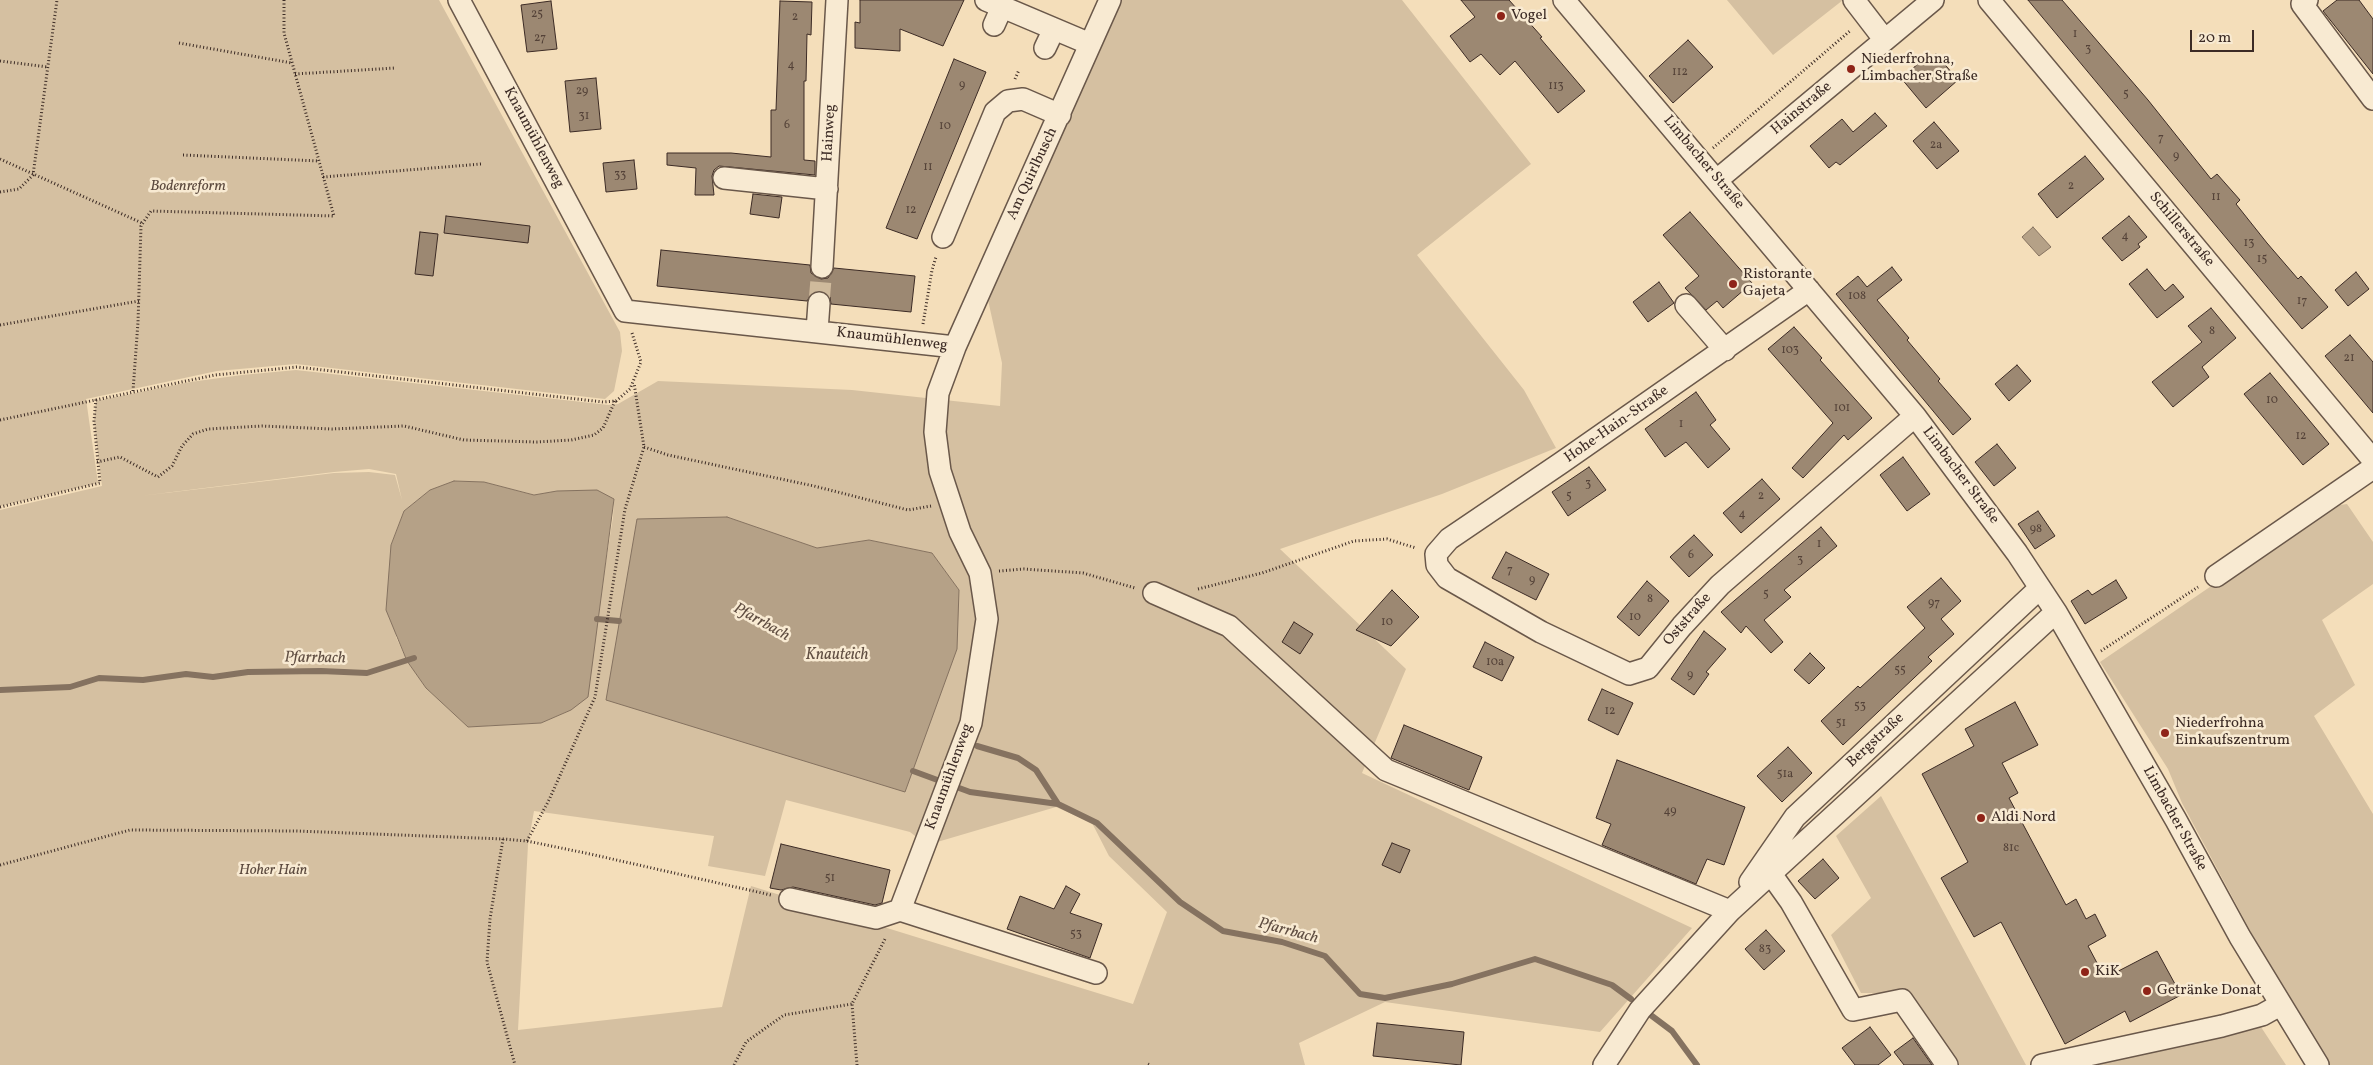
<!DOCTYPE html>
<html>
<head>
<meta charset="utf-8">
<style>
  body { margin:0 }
  #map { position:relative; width:2373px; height:1065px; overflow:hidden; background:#f4deba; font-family:Vollkorn,serif }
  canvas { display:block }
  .scale { position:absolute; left:2190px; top:30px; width:64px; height:22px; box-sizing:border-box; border:2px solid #3c2b25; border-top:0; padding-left:6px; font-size:15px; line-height:18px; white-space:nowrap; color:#3c2b25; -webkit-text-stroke:4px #f8ead2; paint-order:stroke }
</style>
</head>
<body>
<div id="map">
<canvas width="2373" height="1065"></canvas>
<div class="scale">20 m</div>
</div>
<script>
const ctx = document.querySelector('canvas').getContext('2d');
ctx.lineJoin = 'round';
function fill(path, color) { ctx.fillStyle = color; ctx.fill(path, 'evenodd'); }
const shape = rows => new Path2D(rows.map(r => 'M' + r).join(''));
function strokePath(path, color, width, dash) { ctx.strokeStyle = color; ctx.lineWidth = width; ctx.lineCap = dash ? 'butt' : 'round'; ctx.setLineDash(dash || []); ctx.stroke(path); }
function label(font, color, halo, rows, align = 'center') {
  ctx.font = font + ' Vollkorn,serif'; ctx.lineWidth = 5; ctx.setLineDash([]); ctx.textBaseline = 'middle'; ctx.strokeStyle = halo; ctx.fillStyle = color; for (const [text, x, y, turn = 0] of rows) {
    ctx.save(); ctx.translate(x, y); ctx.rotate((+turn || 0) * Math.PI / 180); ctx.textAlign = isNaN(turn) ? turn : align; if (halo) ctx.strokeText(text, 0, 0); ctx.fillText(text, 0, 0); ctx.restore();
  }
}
fill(shape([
  [0,0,439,0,620,332,622,351,614,391,605,399,296,364,217,371,86,399,98,483,0,506],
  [1121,0,1402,0,1531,164,1417,255,1524,390,1556,448,1442,494,1280,549,1406,669,1362,773,1692,928,1600,1032,1385,1002,1299,1043,1305,1065,0,1065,0,510,102,486,94,421,96,401,190,382,242,375,296,370,609,405,618,404,658,381,852,390,1000,406,1002,363,988,300],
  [369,469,396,474,402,500,395,475,369,472,334,473,140,496,334,472],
  [455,481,484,482,535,495,558,491,614,499,613,517,597,619,571,710,541,723,468,727,426,688,407,661,396,637,391,545,404,511,430,490],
  [727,517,817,548,869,540,932,553,959,590,905,792],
  [786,800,910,832,927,845,1056,807,1092,823,1109,856,1167,912,1133,1004,751,886,722,1007,518,1030,528,845,534,811,714,836,708,866,765,876],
  [1727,0,1843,0,1773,55],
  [2347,504,2373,542,2373,584,2322,620,2355,685,2314,716,2373,814,2373,1065,2327,1065,2252,934,2182,803,2168,769,2100,662,2327,507],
  [1881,796,2026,1065,1955,1065,1908,993,1861,993,1831,935,1871,898,1836,836],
  [2261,1027,2286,1065,2086,1065]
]), '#d5c0a1');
const water = shape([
  [2033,227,2051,247,2039,256,2022,237,2033,227],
  [454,481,484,482,534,495,557,491,597,490,614,499,588,697,571,710,541,723,468,727,426,688,407,661,386,610,391,545,404,511,430,490,454,481],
  [727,517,817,548,869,540,932,553,959,590,957,649,905,792,606,700,637,519,727,517]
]);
fill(water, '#b5a187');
strokePath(water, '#857260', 1);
strokePath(shape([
  [597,619,619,621],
  [0,690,70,687,99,678,143,680,186,674,213,677,248,672,321,671,367,673,414,658],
  [977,746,1018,758,1036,770,1058,804,1097,823,1180,902,1223,931,1282,942,1325,956,1360,994,1385,998,1452,984,1535,959,1612,985,1631,999],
  [913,771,970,792,1058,804],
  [1648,1013,1672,1031,1697,1065]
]), '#857260', 6);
const building = shape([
  [860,0,964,0,943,46,900,29,900,51,855,48,855,22,860,23,860,0],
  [1461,0,1509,0,1542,37,1540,38,1585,91,1558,113,1515,61,1500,75,1481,54,1470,62,1450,36,1475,17,1461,0],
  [2028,0,2062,0,2148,100,2211,179,2217,174,2240,200,2236,204,2267,243,2298,279,2301,276,2328,307,2302,329,2028,0],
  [2337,0,2359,0,2373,19,2373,74,2323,11,2337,0],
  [551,1,557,49,527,52,521,5,551,1],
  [780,1,812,2,811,35,807,34,806,81,804,81,804,160,815,161,815,175,719,166,714,170,712,176,714,195,695,195,696,168,667,165,667,153,731,153,771,157,771,110,776,110,780,1],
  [1688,40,1713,67,1673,103,1649,76,1688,40],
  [1936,54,1958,80,1926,108,1901,78,1924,59,1927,62,1936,54],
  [954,59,986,72,917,239,886,228,954,59],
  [596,78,601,129,570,132,565,81,596,78],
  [1875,113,1887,126,1840,165,1836,162,1829,168,1810,146,1842,119,1853,132,1875,113],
  [1934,122,1959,151,1937,169,1913,141,1934,122],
  [2085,156,2104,179,2057,218,2038,194,2085,156],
  [634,160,637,189,606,192,603,163,634,160],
  [753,194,782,197,779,218,750,214,753,194],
  [1690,212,1752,283,1723,308,1717,301,1706,310,1685,288,1699,276,1663,235,1690,212],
  [446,216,530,226,528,243,444,233,446,216],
  [2129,216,2147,237,2138,244,2140,247,2122,261,2102,238,2129,216],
  [420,232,438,234,433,276,415,274,420,232],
  [661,250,810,265,811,273,821,279,828,278,834,268,915,276,911,312,831,304,830,297,820,291,813,292,807,301,657,286,661,250],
  [1892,267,1902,280,1877,300,1909,338,1907,340,1940,379,1938,381,1971,419,1953,435,1836,294,1858,276,1867,287,1892,267],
  [2147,269,2165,291,2173,284,2184,297,2157,318,2129,284,2147,269],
  [2356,272,2369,289,2348,306,2335,290,2356,272],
  [1659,282,1674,303,1648,322,1633,302,1659,282],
  [2211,308,2236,338,2202,367,2209,377,2173,407,2152,382,2202,342,2188,326,2211,308],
  [1794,327,1822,358,1820,360,1872,418,1848,440,1844,435,1803,478,1792,468,1833,423,1768,349,1794,327],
  [2350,335,2373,362,2373,413,2325,356,2350,335],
  [2017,365,2031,381,2009,401,1995,384,2017,365],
  [2270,373,2329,444,2303,465,2244,394,2270,373],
  [1696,392,1716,420,1710,425,1730,449,1708,468,1686,442,1665,457,1645,429,1696,392],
  [1997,444,2016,468,1994,486,1975,462,1997,444],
  [1903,457,1930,494,1907,511,1880,475,1903,457],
  [1589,467,1606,490,1568,516,1552,492,1589,467],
  [1762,479,1780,499,1741,533,1723,513,1762,479],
  [2038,511,2055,536,2035,549,2018,524,2038,511],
  [1821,527,1837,546,1784,590,1791,597,1764,620,1783,642,1771,653,1746,626,1741,633,1721,612,1821,527],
  [1694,535,1713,555,1689,577,1670,557,1694,535],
  [1506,552,1549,574,1536,600,1492,578,1506,552],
  [1941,578,1961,601,1941,619,1954,634,1928,657,1932,661,1843,745,1821,721,1858,686,1860,688,1925,628,1907,607,1941,578],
  [2116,580,2127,598,2085,624,2071,601,2088,590,2092,595,2116,580],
  [1647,581,1669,601,1639,636,1617,617,1647,581],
  [1392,590,1419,617,1391,646,1356,630,1392,590],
  [1294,622,1313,634,1300,654,1282,642,1294,622],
  [1704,631,1726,649,1706,672,1709,674,1694,695,1671,679,1704,631],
  [1485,642,1514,657,1502,681,1473,667,1485,642],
  [1810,653,1825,668,1809,684,1794,670,1810,653],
  [1602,689,1633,703,1618,735,1588,720,1602,689],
  [2015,702,2038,745,2002,763,2018,793,2009,798,2066,905,2076,899,2086,919,2095,914,2106,936,2088,946,2105,978,2157,951,2181,995,2130,1022,2125,1011,2065,1044,2001,922,1974,937,1941,878,1968,862,1922,774,1974,746,1965,729,2015,702],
  [1404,725,1482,757,1469,790,1391,758,1404,725],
  [1788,747,1812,773,1782,802,1757,776,1788,747],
  [1617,760,1745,807,1724,865,1707,859,1696,884,1602,845,1611,824,1596,818,1617,760],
  [1392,843,1410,850,1400,873,1382,865,1392,843],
  [781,844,890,870,882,903,875,905,793,887,781,890,770,888,781,844],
  [1823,859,1839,878,1815,899,1798,881,1823,859],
  [1066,886,1080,894,1070,913,1102,924,1090,958,1007,929,1020,896,1054,909,1066,886],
  [1766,930,1785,951,1764,970,1745,949,1766,930],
  [1377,1023,1464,1032,1461,1065,1373,1056,1377,1023],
  [1870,1027,1891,1055,1878,1065,1855,1065,1842,1048,1870,1027],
  [1913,1038,1932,1065,1904,1065,1894,1052,1913,1038]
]);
fill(building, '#9c8872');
strokePath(building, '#3c2b25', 1);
strokePath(shape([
  [819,303,822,267]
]), '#cfba9c', 21, [21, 11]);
const minor = shape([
  [459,0,625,311,955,347],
  [986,0,1090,44],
  [1564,0,1915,416,2017,553,2056,612,2176,820,2240,937,2318,1065],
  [1854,0,1884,39],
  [1989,0,2373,460],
  [2307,0,2302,4,2373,99],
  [994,25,1002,7],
  [1045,48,1054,29],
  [724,178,827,189],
  [1717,180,1933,0],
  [943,237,995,112,1008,101,1023,99,1060,115],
  [822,267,837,0],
  [1809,290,1561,463,1449,539,1436,554,1437,565,1447,578,1541,632,1629,674,1648,668,1682,626,1720,585,1915,416],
  [1686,305,1725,350],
  [817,331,819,303],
  [2216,576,2373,468],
  [1154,593,1229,626,1386,770,1730,911],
  [1771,874,1791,902,1853,1010,1902,1000,1947,1065],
  [1750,882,1795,817,2040,588],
  [790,899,876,918,900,910,1096,973],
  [900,910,971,723,987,619,980,573,960,532,940,471,935,432,938,393,955,347,1110,0],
  [1604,1065,1640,1010,1730,911,2056,612],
  [2042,1065,2222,1026,2262,1015,2280,1005]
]);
strokePath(minor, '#6a584a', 24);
strokePath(shape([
  [179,43,292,63],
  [0,61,48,67],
  [295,74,395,68],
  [1015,79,1019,70],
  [1713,148,1851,30],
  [183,155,319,161],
  [0,159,142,223],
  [323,177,481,164],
  [0,192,19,189,33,175,57,0],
  [923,324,932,270,936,257],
  [0,325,139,301],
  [133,391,138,322,141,226,151,211,334,216,284,33,284,0],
  [0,420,215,375,297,367,603,402,616,401,630,389,641,362,632,333],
  [644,447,668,455,814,486,908,510,931,506],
  [97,462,120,457,158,477,172,466,182,446,193,434,208,429,262,426,332,429,404,426,464,440,537,442,571,440,594,435,603,428,615,401],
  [0,507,100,483,94,421,96,399],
  [999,571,1024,569,1083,573,1135,588],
  [1198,589,1262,573,1354,541,1387,539,1416,548],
  [2101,651,2198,587],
  [503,839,490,919,487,962,515,1065],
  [527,841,549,800,595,697,625,509,644,447,634,383],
  [0,865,130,830,297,831,503,839,527,841,590,854,771,895],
  [1148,1064,1150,1065],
  [734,1065,746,1042,784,1015,852,1004],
  [857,1065,852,1004,886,937]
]), '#3c2b25', 3, [1, 2.5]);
strokePath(minor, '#f8ead2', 21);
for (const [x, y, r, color] of [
  [1501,16,5,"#8f2418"],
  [1851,69,5,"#8f2418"],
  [1733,284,5,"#8f2418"],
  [2165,733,5,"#8f2418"],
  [1981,818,5,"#8f2418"],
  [2085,972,5,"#8f2418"],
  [2147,991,5,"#8f2418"]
]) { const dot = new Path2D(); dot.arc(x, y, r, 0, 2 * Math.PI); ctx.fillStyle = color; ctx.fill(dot); strokePath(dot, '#f8ead2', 2); }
label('12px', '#544238', null, [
  ["25",537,15],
  ["2",795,18],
  ["1",2075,35],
  ["27",540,39],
  ["3",2088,50],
  ["4",791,66],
  ["112",1680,73],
  ["9",962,86],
  ["113",1556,87],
  ["29",582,92],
  ["5",2126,95],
  ["31",584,117],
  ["6",787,126],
  ["10",945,127],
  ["7",2161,139],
  ["2a",1936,146],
  ["9",2176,157],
  ["11",928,168],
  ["33",620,176],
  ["2",2071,187],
  ["11",2216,198],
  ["12",911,211],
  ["4",2125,237],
  ["13",2249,244],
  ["15",2262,260],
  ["108",1857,297],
  ["17",2302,302],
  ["8",2212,332],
  ["103",1790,351],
  ["21",2349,359],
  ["10",2272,401],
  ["101",1842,409],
  ["1",1681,425],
  ["12",2301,437],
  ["3",1588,485],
  ["5",1569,497],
  ["2",1761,497],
  ["4",1742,515],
  ["98",2036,530],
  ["1",1819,545],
  ["6",1691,556],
  ["3",1800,561],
  ["7",1510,571],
  ["9",1532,581],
  ["5",1766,595],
  ["8",1650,600],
  ["97",1934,604],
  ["10",1635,618],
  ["10",1387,623],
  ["10a",1495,663],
  ["55",1900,671],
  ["9",1690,676],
  ["53",1860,707],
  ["12",1610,712],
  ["51",1841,724],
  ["51a",1785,775],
  ["49",1670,812],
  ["81c",2011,849],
  ["51",830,879],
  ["53",1076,935],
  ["83",1765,950]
]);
label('15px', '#3c2b25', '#f8ead2', [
  ["Vogel",1511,16],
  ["Niederfrohna,",1861,60],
  ["Limbacher Straße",1861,77],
  ["Ristorante",1743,275],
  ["Gajeta",1743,292],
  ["Niederfrohna",2175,724],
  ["Einkaufszentrum",2175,741],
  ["Aldi Nord",1991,818],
  ["KiK",2095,972],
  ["Getränke Donat",2157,991]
], 'left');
label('15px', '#3c2b25', '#f8ead2', [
  ["Hainstraße",1802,109,-40],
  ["Hainweg",830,133,-87],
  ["Knaumühlenweg",533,138,62],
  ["Limbacher Straße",1703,163,50],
  ["Am Quirlbusch",1033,174,-65],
  ["Schillerstraße",2181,230,50],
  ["Knaumühlenweg",892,340,7],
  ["Hohe-Hain-Straße",1617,425,-35],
  ["Limbacher Straße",1960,476,53],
  ["Oststraße",1688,620,-49],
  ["Bergstraße",1876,741,-43],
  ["Knaumühlenweg",950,777,-70],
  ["Limbacher Straße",2174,819,61]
]);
label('italic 15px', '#5b493e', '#f8ead2', [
  ["Bodenreform",188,187],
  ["Hoher Hain",273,871]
]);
label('italic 16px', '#604e42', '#f8ead2', [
  ["Pfarrbach",761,623,29],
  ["Knauteich",837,656],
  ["Pfarrbach",315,659,1],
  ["Pfarrbach",1288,932,15]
]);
</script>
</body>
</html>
